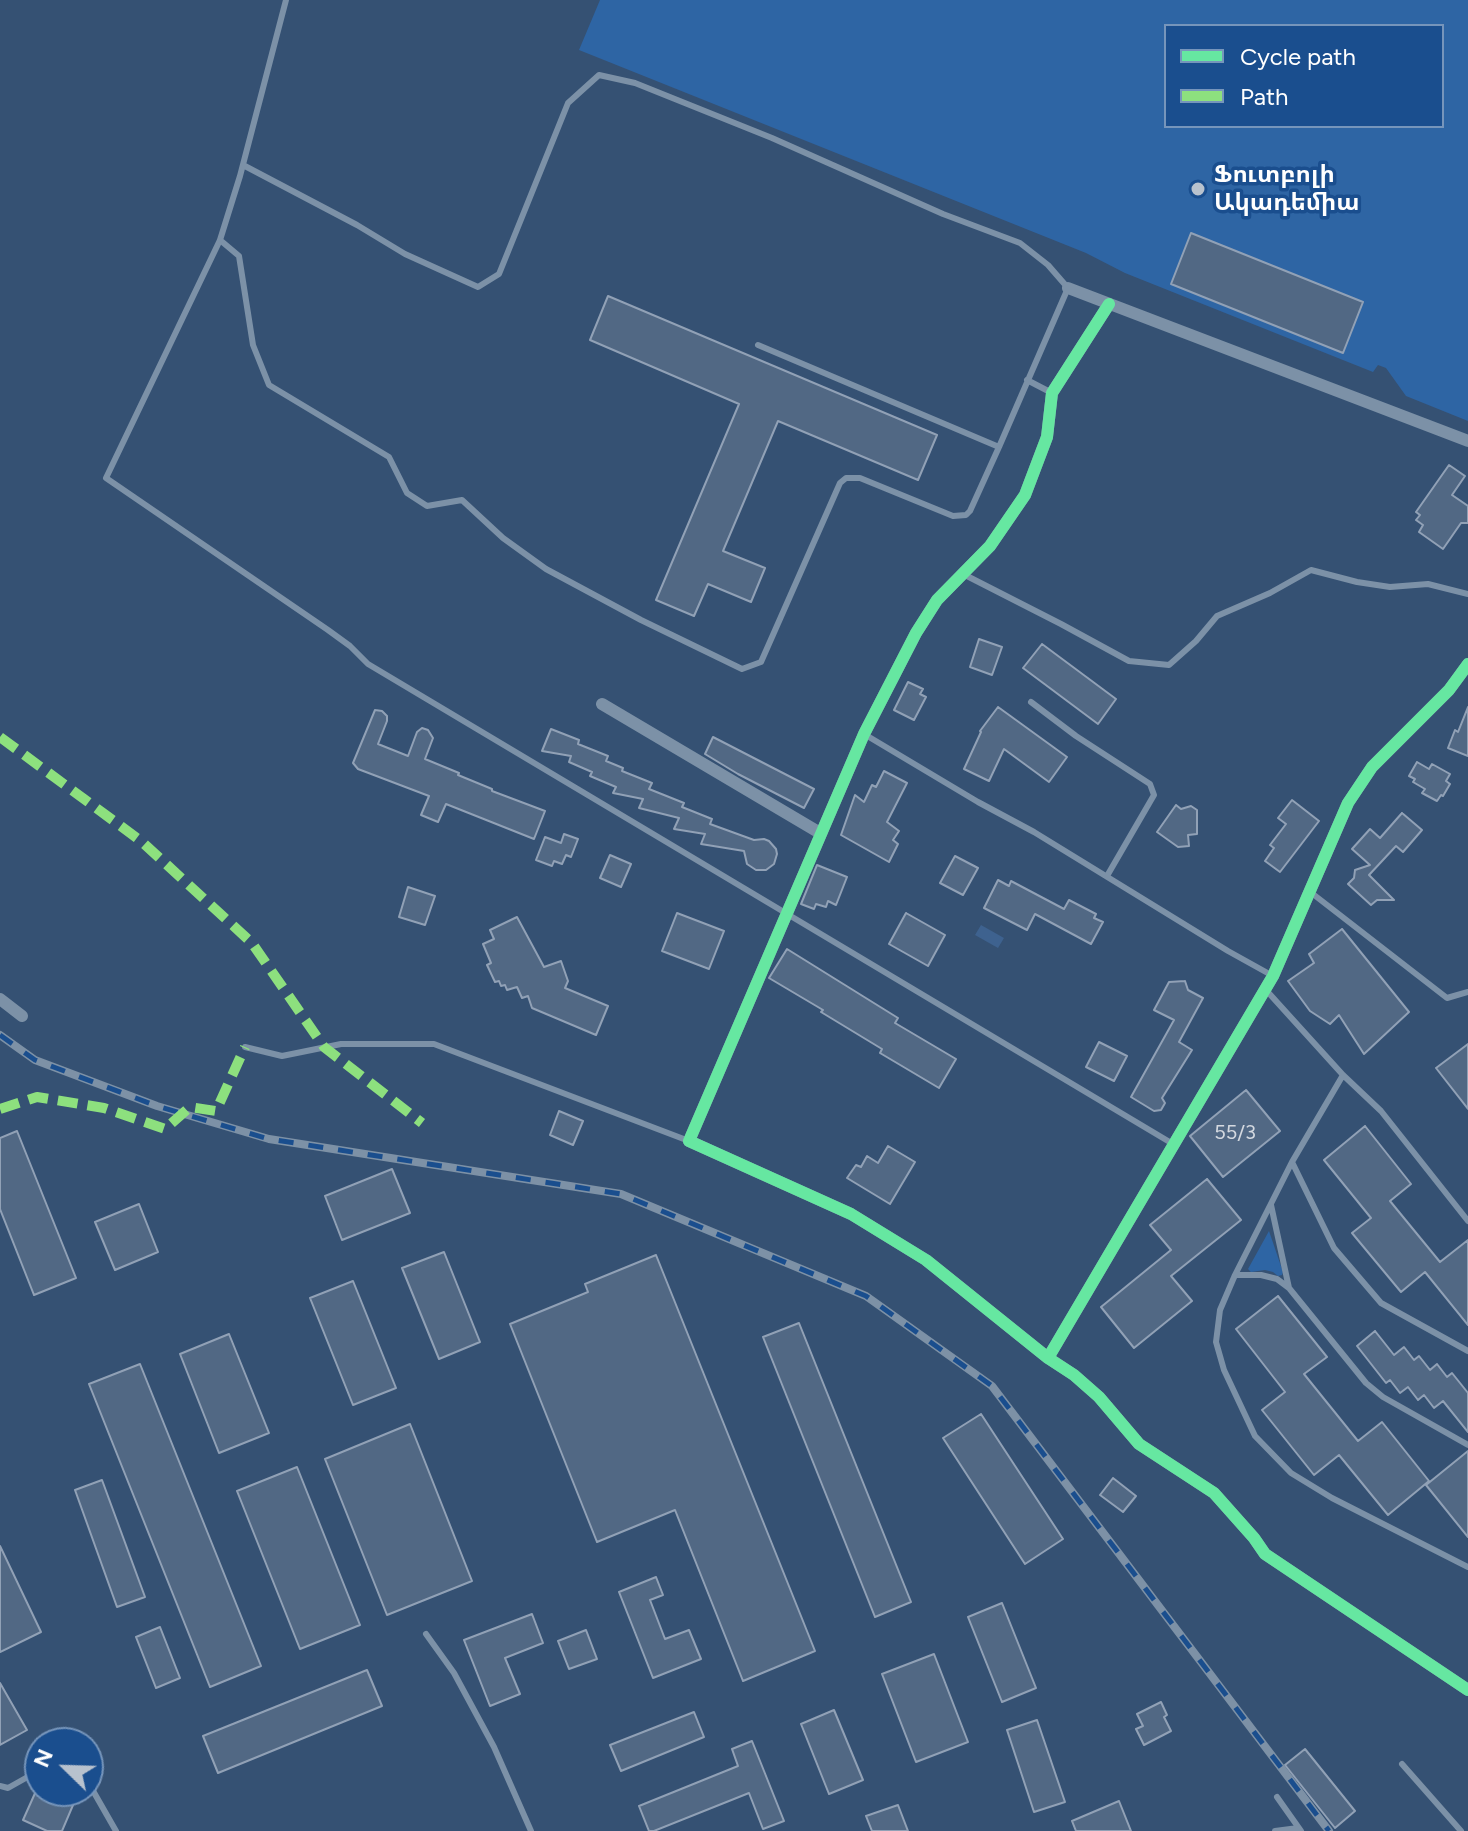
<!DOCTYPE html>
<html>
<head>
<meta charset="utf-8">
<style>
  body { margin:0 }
  #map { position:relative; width:1468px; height:1831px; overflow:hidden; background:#355173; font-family:Figtree,sans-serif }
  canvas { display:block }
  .legend { position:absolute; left:1164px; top:24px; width:280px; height:104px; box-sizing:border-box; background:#1a4e8e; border:2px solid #7695bb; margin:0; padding:10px 14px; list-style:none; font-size:24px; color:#fff }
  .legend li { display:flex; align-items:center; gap:16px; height:40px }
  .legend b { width:40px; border:2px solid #7695bb }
  .north { position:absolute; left:24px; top:1727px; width:80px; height:80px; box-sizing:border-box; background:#1a4e8e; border:2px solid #7695bb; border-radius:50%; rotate:293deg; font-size:22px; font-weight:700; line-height:32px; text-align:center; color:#fff }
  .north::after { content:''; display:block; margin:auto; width:28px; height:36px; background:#b8c2ce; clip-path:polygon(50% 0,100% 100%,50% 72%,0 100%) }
</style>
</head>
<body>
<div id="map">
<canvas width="1468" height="1831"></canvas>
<ul class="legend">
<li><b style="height:10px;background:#66e7a1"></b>Cycle path</li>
<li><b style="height:10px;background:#8de07e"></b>Path</li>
</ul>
<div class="north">N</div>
</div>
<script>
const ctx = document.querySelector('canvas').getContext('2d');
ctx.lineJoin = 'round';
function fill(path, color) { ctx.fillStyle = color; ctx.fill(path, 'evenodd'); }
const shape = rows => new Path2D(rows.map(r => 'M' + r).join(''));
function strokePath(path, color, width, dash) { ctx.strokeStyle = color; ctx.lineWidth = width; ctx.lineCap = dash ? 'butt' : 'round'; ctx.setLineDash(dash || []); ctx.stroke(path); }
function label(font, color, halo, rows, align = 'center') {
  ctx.font = font + ' Figtree,"Noto Sans Armenian",sans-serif'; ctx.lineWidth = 7; ctx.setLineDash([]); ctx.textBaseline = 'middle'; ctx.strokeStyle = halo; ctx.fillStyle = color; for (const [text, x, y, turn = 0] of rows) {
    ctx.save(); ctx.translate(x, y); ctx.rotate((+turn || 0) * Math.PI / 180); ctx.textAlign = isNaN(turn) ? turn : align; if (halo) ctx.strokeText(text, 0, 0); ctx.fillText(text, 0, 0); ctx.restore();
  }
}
fill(shape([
  [600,0,1468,0,1468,421,1406,396,1386,368,1378,365,1373,372,1125,273,1086,253,579,50],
  [1166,26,1442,26,1442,126,1166,126],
  [1269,1231,1283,1272,1282,1275,1278,1276,1273,1272,1265,1270,1251,1272,1248,1269]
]), '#2e65a4');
fill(shape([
  [981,925,1004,938,998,948,975,935]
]), '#3e628f');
const building = shape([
  [1191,233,1363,302,1343,353,1171,284,1191,233],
  [608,296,937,435,918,480,778,421,723,551,765,568,751,602,708,584,694,616,656,600,739,404,590,340,608,296],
  [1449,465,1465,476,1452,495,1468,506,1468,523,1461,523,1443,549,1419,532,1423,525,1416,520,1420,515,1416,512,1449,465],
  [979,639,1002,647,992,675,970,667,979,639],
  [1042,644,1116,699,1098,724,1023,668,1042,644],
  [908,682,923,689,920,694,926,697,914,720,894,710,908,682],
  [998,707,1067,757,1049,782,1004,749,989,781,964,769,981,732,980,731,998,707],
  [1468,707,1468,756,1448,748,1455,730,1458,732,1468,707],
  [375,710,382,711,387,716,387,721,378,744,408,756,417,732,422,728,428,730,433,738,425,759,459,773,458,775,492,789,492,791,545,811,534,839,446,804,438,822,421,815,429,796,358,769,353,763,375,710],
  [551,729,579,740,578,744,608,756,606,761,623,768,622,771,652,783,649,789,684,803,682,807,712,819,710,824,754,840,764,839,769,841,776,849,777,854,774,864,766,870,756,870,747,864,744,851,701,844,705,834,674,829,679,818,639,808,643,799,613,793,616,787,590,776,592,772,569,762,571,756,542,751,551,729],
  [713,737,814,789,804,808,738,774,705,754,713,737],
  [1417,762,1429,769,1432,764,1450,774,1446,781,1450,784,1443,796,1441,795,1437,801,1422,793,1425,789,1413,782,1415,779,1409,776,1417,762],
  [884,771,907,783,887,822,899,831,893,840,898,844,889,862,841,835,855,795,864,802,872,785,876,787,884,771],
  [1292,800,1319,821,1280,872,1265,861,1274,848,1270,845,1286,824,1278,818,1292,800],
  [1176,805,1181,809,1191,806,1197,810,1197,834,1188,835,1189,846,1178,847,1157,832,1176,805],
  [1402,813,1422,830,1403,852,1396,846,1369,875,1394,900,1377,900,1371,905,1348,884,1354,878,1355,870,1370,865,1352,849,1370,829,1380,838,1402,813],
  [564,834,578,839,571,857,566,855,562,864,554,861,552,866,536,860,545,837,561,843,564,834],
  [610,855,631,864,621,887,600,878,610,855],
  [955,856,978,868,963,895,940,883,955,856],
  [817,865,847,877,836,905,828,901,826,907,816,904,814,909,801,904,817,865],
  [998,880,1009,886,1011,881,1064,909,1069,900,1096,914,1094,918,1103,922,1091,944,1035,914,1027,930,984,908,998,880],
  [408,887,435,896,425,925,399,917,408,887],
  [677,913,724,931,709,969,662,951,677,913],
  [906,913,945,935,928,966,889,944,906,913],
  [517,917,544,967,561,961,568,981,565,988,608,1006,596,1035,532,1008,528,996,522,998,517,987,507,990,505,985,501,986,499,981,495,982,487,965,491,963,483,944,494,939,490,930,517,917],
  [1342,929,1409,1012,1364,1054,1339,1015,1330,1024,1310,1011,1288,981,1314,963,1309,954,1342,929],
  [787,949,898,1018,895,1023,956,1059,939,1088,880,1053,882,1049,821,1012,823,1010,769,978,787,949],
  [1185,981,1188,990,1203,998,1179,1042,1192,1050,1162,1098,1165,1103,1161,1110,1154,1111,1131,1097,1174,1020,1154,1010,1169,982,1185,981],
  [1099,1042,1127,1056,1114,1081,1086,1067,1099,1042],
  [1468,1044,1468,1109,1436,1068,1468,1044],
  [1246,1090,1280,1131,1223,1177,1190,1136,1246,1090],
  [559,1111,583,1121,573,1145,550,1135,559,1111],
  [1365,1126,1411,1184,1390,1201,1440,1262,1468,1240,1468,1325,1425,1272,1401,1292,1352,1233,1371,1218,1324,1160,1365,1126],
  [17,1131,76,1278,34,1295,0,1209,0,1138,17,1131],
  [888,1146,915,1162,890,1204,847,1178,856,1165,861,1167,867,1156,878,1163,888,1146],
  [392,1169,410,1213,342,1240,325,1196,392,1169],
  [1207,1179,1241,1220,1171,1276,1192,1301,1134,1348,1101,1307,1171,1250,1150,1225,1207,1179],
  [139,1204,158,1252,115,1270,95,1222,139,1204],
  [444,1252,480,1342,439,1359,402,1268,444,1252],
  [656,1255,815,1651,743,1681,675,1510,597,1542,510,1324,588,1292,585,1284,656,1255],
  [353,1281,396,1388,353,1405,310,1298,353,1281],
  [1278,1296,1327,1357,1304,1374,1358,1441,1382,1422,1429,1481,1388,1515,1339,1455,1314,1475,1262,1410,1285,1392,1236,1329,1278,1296],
  [799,1323,911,1602,875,1617,763,1337,799,1323],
  [1375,1331,1394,1355,1404,1347,1414,1360,1419,1356,1430,1370,1437,1364,1447,1377,1452,1373,1468,1393,1468,1432,1443,1401,1434,1408,1424,1395,1418,1400,1408,1387,1400,1393,1390,1380,1386,1383,1357,1346,1375,1331],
  [229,1334,269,1433,219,1453,180,1354,229,1334],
  [140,1364,261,1666,210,1687,89,1384,140,1364],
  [981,1414,1063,1539,1025,1564,943,1438,981,1414],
  [410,1424,472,1581,387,1615,325,1459,410,1424],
  [1468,1451,1468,1537,1426,1485,1468,1451],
  [297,1467,360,1625,300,1649,237,1491,297,1467],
  [1113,1478,1136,1496,1123,1512,1100,1495,1113,1478],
  [102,1480,145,1597,117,1607,75,1490,102,1480],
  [0,1546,41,1632,0,1652,0,1546],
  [656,1577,663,1595,650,1600,665,1639,689,1630,701,1659,653,1678,619,1592,656,1577],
  [1002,1603,1036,1688,1002,1702,968,1617,1002,1603],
  [532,1614,543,1643,505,1658,520,1694,490,1706,464,1640,532,1614],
  [160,1627,180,1678,156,1688,136,1637,160,1627],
  [586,1630,597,1659,569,1669,558,1641,586,1630],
  [934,1654,968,1742,916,1762,882,1674,934,1654],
  [367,1670,382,1706,218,1773,203,1736,367,1670],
  [0,1683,27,1730,0,1745,0,1683],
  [1161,1702,1167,1715,1164,1717,1171,1731,1144,1745,1136,1729,1143,1726,1137,1714,1161,1702],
  [834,1710,863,1780,829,1794,801,1724,834,1710],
  [694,1712,704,1737,621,1771,610,1745,694,1712],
  [1037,1720,1065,1802,1034,1812,1007,1730,1037,1720],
  [752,1741,784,1821,763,1829,749,1793,654,1831,649,1831,639,1806,738,1766,732,1749,752,1741],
  [1305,1749,1355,1811,1335,1828,1285,1765,1305,1749],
  [36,1791,79,1791,62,1831,47,1831,23,1820,36,1791],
  [1119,1801,1131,1831,1076,1831,1072,1821,1119,1801],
  [898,1805,908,1831,872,1831,866,1816,898,1805]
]);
fill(building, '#516884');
strokePath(building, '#91a1b6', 2);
strokePath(shape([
  [286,0,240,176,220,240,106,478,328,630,350,646,368,664,1173,1144],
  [243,165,357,225,405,254,478,287,499,274,568,103,599,75,635,83,772,138,943,214,1020,243,1048,265,1068,288,999,447,758,345],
  [220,240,239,256,253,345,269,385,389,457,407,493,427,506,462,500,503,538,546,569,641,620,742,669,761,662,840,483,846,478,860,478,953,516,966,515,970,511,999,447],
  [1027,380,1052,393],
  [963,574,1061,624,1129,661,1169,665,1196,641,1217,616,1270,593,1311,570,1357,582,1390,587,1428,584,1468,594],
  [1031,702,1076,736,1150,784,1154,795,1107,876],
  [864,734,978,802,1034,832,1228,951,1273,976],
  [1309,891,1447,998,1468,992],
  [1266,990,1343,1075,1381,1111,1468,1221],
  [245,1047,282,1056,341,1044,434,1044,689,1141],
  [1343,1075,1292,1162,1334,1248,1381,1303,1468,1351],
  [1292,1162,1235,1275,1261,1275,1277,1279,1289,1288,1366,1383,1383,1397,1468,1445],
  [1271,1205,1289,1288],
  [1235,1275,1220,1310,1216,1342,1224,1370,1255,1436,1291,1473,1332,1498,1468,1567],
  [426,1634,454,1673,494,1747,531,1831],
  [1402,1764,1461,1831],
  [88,1782,116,1831],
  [0,1786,8,1788,40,1770],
  [1277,1797,1301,1831],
  [1275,1831,1298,1828]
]), '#7c91a7', 6);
strokePath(shape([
  [1068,288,1468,441],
  [1109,304,1052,393,1047,437,1025,495,990,546,937,600,916,633,864,734,689,1141,851,1214,926,1260,1048,1358,1074,1375,1099,1397,1139,1444,1214,1493,1254,1538,1265,1554,1468,1690],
  [602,704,820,833],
  [0,999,22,1016],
  [1048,1358,1273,976,1348,803,1372,767,1449,690,1468,664]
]), '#7c91a7', 12);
const rail = shape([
  [0,1035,35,1060,157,1106,269,1139,621,1194,866,1296,992,1386,1329,1831]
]);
strokePath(rail, '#7d91a6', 8);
strokePath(rail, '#1a4e8e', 5, [15]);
strokePath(shape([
  [0,737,141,841,252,943,324,1047,422,1123],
  [0,1109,37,1097,104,1108,165,1129,190,1107,216,1111,245,1047]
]), '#8de07e', 10, [20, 10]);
strokePath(shape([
  [1109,304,1052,393,1047,437,1025,495,990,546,937,600,916,633,864,734,689,1141,851,1214,926,1260,1048,1358,1074,1375,1099,1397,1139,1444,1214,1493,1254,1538,1265,1554,1468,1690],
  [1048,1358,1273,976,1348,803,1372,767,1449,690,1468,664]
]), '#66e7a1', 12);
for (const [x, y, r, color] of [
  [1198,189,8,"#b8c2ce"]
]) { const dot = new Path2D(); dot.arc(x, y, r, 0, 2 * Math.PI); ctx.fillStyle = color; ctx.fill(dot); strokePath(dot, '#1a4e8e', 3); }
label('20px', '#d4d9e0', null, [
  ["55/3",1235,1133]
]);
label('bold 24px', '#fff', '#1a4e8e', [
  ["Ֆուտբոլի",1214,175],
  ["Ակադեմիա",1214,203]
], 'left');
</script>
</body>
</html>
